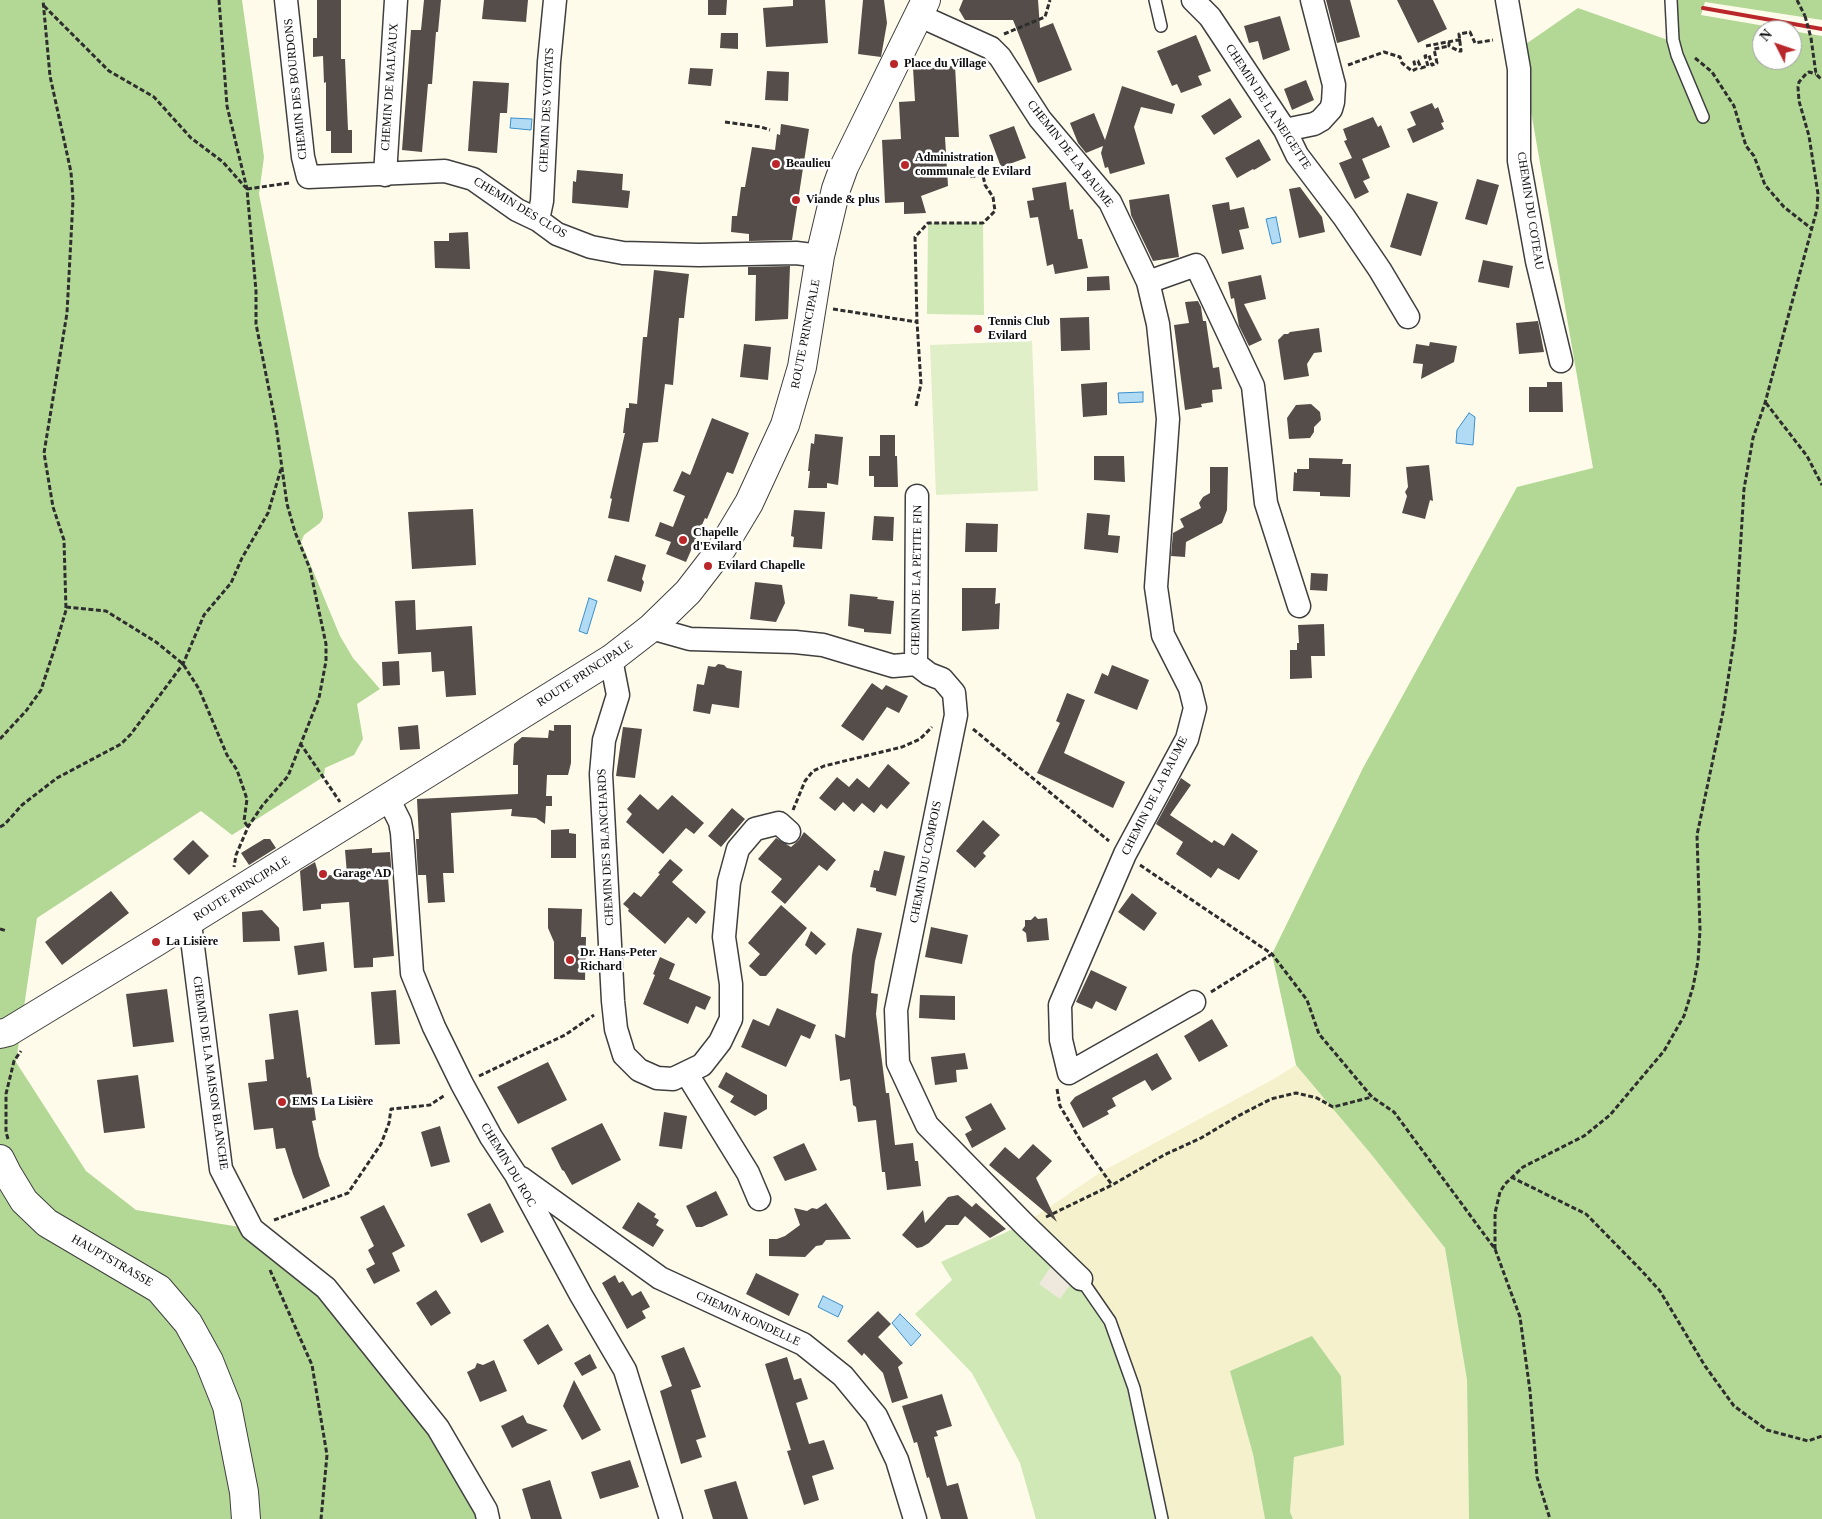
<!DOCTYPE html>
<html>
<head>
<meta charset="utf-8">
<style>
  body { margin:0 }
  #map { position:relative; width:1822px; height:1519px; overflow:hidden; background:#fffbeb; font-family:Georgia,serif }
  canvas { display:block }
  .north { position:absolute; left:1752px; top:20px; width:50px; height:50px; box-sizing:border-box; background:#fff; border:1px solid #9e9e9e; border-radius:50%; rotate:311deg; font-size:14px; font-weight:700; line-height:20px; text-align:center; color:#0c0c0c }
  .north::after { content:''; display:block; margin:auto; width:18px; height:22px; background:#ba272b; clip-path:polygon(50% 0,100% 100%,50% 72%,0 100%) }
</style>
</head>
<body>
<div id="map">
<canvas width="1822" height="1519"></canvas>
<div class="north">N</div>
</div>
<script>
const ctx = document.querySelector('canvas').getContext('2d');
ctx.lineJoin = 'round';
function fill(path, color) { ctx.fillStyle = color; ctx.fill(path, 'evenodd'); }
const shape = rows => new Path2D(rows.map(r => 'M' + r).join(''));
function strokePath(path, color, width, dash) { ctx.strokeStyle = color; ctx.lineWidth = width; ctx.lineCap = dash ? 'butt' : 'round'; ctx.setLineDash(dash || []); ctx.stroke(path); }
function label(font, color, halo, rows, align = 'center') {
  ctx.font = font + ' Georgia,serif'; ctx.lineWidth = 5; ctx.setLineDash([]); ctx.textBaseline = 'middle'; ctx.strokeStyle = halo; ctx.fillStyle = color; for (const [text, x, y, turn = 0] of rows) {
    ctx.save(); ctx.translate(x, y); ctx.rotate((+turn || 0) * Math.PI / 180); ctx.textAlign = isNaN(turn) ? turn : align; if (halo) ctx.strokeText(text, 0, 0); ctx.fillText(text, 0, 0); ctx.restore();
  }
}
fill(shape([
  [1296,1065,1371,1154,1445,1248,1467,1380,1469,1519,1293,1519,1290,1512,1294,1457,1253,1454,1265,1519,1162,1519,1024,1224,1101,1172,1272,1080]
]), '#f4f1cc');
fill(shape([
  [928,223,983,223,984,315,927,314],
  [1024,1224,1110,1321,1134,1388,1162,1519,1036,1519,1020,1463,972,1373,915,1314,952,1280,941,1262]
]), '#cfe8b6');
fill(shape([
  [0,0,242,0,264,157,259,194,323,513,323,518,320,523,304,535,301,542,340,636,353,658,380,689,357,704,363,739,354,755,325,768,324,775,320,779,232,835,201,811,37,918,16,1062,86,1171,136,1210,252,1229,326,1288,488,1519,0,1519],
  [1677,0,1822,0,1822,20,1705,2,1701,15,1788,30,1762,30,1762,60,1792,60,1792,31,1822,36,1822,1519,1469,1519,1467,1380,1445,1248,1371,1154,1296,1065,1272,954,1363,768,1517,487,1593,468,1520,48,1578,8,1668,40,1677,42],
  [1312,1336,1341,1376,1344,1445,1294,1457,1290,1512,1293,1519,1265,1519,1253,1454,1230,1371]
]), '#b3d896');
fill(shape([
  [1032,341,1038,491,936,495,930,345]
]), '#e1efc8');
fill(shape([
  [1052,1265,1077,1275,1060,1299,1039,1284]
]), '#eee9dc');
const water = shape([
  [511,118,532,119,531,130,510,128,511,118],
  [1276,217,1281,242,1272,244,1266,219,1276,217],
  [1143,392,1143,402,1119,403,1118,393,1143,392],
  [1469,413,1475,417,1473,445,1456,443,1457,430,1469,413],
  [589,598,597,601,587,634,579,631,589,598],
  [823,1296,843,1306,838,1317,818,1307,823,1296],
  [900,1314,921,1335,911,1346,892,1323,900,1314]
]);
fill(water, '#b1dbf5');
strokePath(water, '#398fcb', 1);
fill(shape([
  [317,0,341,0,341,59,345,59,348,130,352,130,352,153,331,153,331,131,326,131,326,82,324,83,323,56,313,57,313,38,317,38],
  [424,0,441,0,438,32,436,32,432,84,428,84,422,152,402,150,411,30,421,30],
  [484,0,528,0,526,22,482,19],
  [708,0,727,0,726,15,708,15],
  [793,0,825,0,828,43,766,47,763,8,793,6],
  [863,0,884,0,887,23,881,57,858,54],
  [963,0,1038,0,1040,28,1053,23,1072,70,1038,83,1013,20,965,20,959,10],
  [1326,0,1350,0,1360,37,1337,43],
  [1397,0,1433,0,1447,29,1418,43],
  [1280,16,1290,50,1263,60,1258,41,1249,43,1244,26],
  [721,33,738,33,738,49,720,48],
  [1196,35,1211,71,1198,76,1202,85,1181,93,1177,84,1172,86,1157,51],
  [955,66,959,137,945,137,948,186,921,196,926,213,904,214,904,202,885,203,882,140,901,139,899,102,915,101,913,68],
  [690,68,713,69,711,86,688,84],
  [767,71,789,72,788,101,765,100],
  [1306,80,1314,100,1292,110,1284,89],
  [473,81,509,83,507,113,500,113,497,153,468,151],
  [1122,86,1175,104,1172,114,1141,107,1134,127,1145,164,1110,174,1108,167,1105,168,1101,153,1103,146,1086,153,1078,143,1070,123,1094,113,1105,140],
  [1230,98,1242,117,1214,135,1201,116],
  [1432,103,1435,109,1438,107,1444,122,1441,123,1444,129,1413,143,1407,129,1416,125,1410,112],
  [1373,117,1378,127,1381,125,1390,147,1362,159,1370,178,1363,181,1369,192,1355,199,1339,163,1352,158,1344,141,1347,140,1343,129],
  [781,124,809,129,792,240,749,241,749,234,731,232,732,216,737,216,741,187,745,187,752,147,775,150,777,134,780,135],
  [1014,126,1026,158,1001,167,989,135],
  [1259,139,1271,160,1254,170,1253,169,1237,178,1225,158],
  [577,170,623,174,622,190,630,191,628,208,572,203,573,181,576,182],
  [1477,179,1499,185,1487,225,1465,219],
  [1066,182,1070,210,1073,209,1078,239,1082,239,1088,268,1055,274,1053,264,1047,266,1038,217,1030,218,1027,201,1034,200,1032,188],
  [1300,187,1322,217,1325,232,1299,238,1289,189],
  [1407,193,1438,202,1421,256,1390,247],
  [1169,194,1179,257,1153,261,1131,215,1129,200],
  [1229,202,1230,210,1244,207,1249,228,1239,230,1244,249,1222,254,1212,205],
  [468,232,470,269,435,268,434,241,449,241,449,233],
  [1483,260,1513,266,1509,288,1478,282],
  [790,266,788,319,755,321,756,275,748,275,748,267],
  [654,270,689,274,686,298,684,318,679,318,673,385,665,384,658,442,643,443,629,522,608,518,612,499,610,498,625,433,623,433,626,408,629,408,629,403,637,404,643,337,647,337],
  [1261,275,1266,299,1244,304,1262,340,1249,346,1239,326,1234,298,1231,299,1228,282],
  [1109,276,1110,290,1087,291,1087,277],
  [1198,301,1201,307,1203,321,1206,321,1213,368,1219,367,1222,389,1212,390,1213,402,1201,404,1202,407,1185,410,1174,325,1189,323,1185,302],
  [1089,317,1090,350,1061,351,1060,318],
  [1538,321,1544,352,1519,354,1516,323],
  [1319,328,1322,352,1314,353,1307,364,1309,376,1284,380,1278,340,1284,334,1288,334,1290,332],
  [1430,342,1457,346,1454,362,1421,379,1423,364,1413,363,1416,344,1429,346],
  [744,344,771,347,768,380,740,377],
  [1107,382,1107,415,1083,417,1081,384],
  [1547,382,1562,382,1563,412,1529,412,1529,387,1547,387],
  [1311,404,1320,412,1321,420,1314,427,1314,432,1310,438,1289,439,1287,418,1296,405],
  [712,418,749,433,733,474,727,472,707,519,705,518,686,562,666,554,671,542,655,536,660,522,673,527,685,496,673,491,682,471,690,475],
  [815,434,843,437,838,485,827,483,827,488,808,488,810,471,808,471,811,443,814,444],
  [880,435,895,435,895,456,897,456,898,487,874,487,874,476,869,476,869,456,880,456],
  [1094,456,1124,456,1125,482,1094,480],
  [1309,458,1343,459,1342,464,1351,464,1350,497,1320,496,1320,492,1293,491,1294,472,1297,473,1297,469,1309,469],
  [1429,465,1433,501,1430,500,1425,519,1402,513,1407,496,1405,492,1408,487,1406,467],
  [1210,467,1228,467,1227,510,1222,523,1186,542,1185,557,1171,556,1173,533,1184,527,1180,519,1201,508,1199,503,1203,497,1210,493],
  [473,509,476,565,412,569,408,512],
  [794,510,825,512,822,549,793,547,794,537,791,536],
  [1087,513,1110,515,1108,535,1120,536,1118,553,1084,549],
  [874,516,894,517,893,541,872,540],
  [966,523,998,524,997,552,965,552],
  [615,555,646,565,642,579,644,582,641,592,607,581],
  [1311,573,1328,574,1327,591,1310,590],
  [755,582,782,585,785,603,776,622,750,619],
  [962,588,996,588,995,604,1000,603,999,629,962,631],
  [850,594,878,597,877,599,894,601,891,634,864,632,864,629,848,626],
  [415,600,416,630,472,626,476,695,446,697,444,671,432,672,431,652,398,654,395,601],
  [1324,624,1325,656,1311,656,1312,678,1290,679,1290,650,1297,650,1297,643,1299,643,1298,625],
  [399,661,400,685,383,686,382,662],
  [718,664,724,665,727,668,742,671,739,708,712,704,710,714,693,711,697,684,704,685,708,666,715,667],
  [1112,665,1149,680,1137,710,1094,693,1102,673,1108,676],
  [872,683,882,690,886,685,908,696,899,713,887,707,863,741,841,726],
  [1067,693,1085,700,1064,753,1125,782,1113,808,1037,773,1060,723,1056,721],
  [418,725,420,749,400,750,398,727],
  [554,725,571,725,571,763,568,775,547,775,546,796,552,796,552,806,546,806,545,824,536,818,511,816,512,809,451,813,454,873,443,873,445,902,428,903,426,875,418,875,416,839,419,839,417,799,518,794,518,765,513,765,514,744,522,737,548,738,549,730,554,731],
  [623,727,642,729,635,778,616,776],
  [888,764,910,783,887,809,881,804,874,813,862,803,854,812,843,802,835,811,819,798,837,777,849,787,857,778,869,788],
  [1181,778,1191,785,1170,815,1212,843,1214,840,1224,846,1232,833,1258,851,1239,880,1218,868,1211,878,1176,854,1183,842,1156,824],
  [640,794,658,810,672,795,704,823,694,834,686,828,663,854,626,822,632,814,627,809],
  [732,808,745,819,721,847,708,836],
  [983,820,1000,835,983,853,986,856,975,868,956,851],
  [569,829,569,833,576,834,576,858,551,858,551,830],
  [804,832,836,860,827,871,819,865,785,904,771,892,782,879,758,859,776,838,791,847,799,840],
  [264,839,270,839,276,848,249,865,241,853],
  [193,840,209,856,189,875,173,859],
  [372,848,372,853,390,852,392,877,388,877,394,956,373,958,373,967,354,968,349,902,321,904,321,909,303,911,300,871,315,862,319,876,347,874,345,850],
  [884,851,905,856,896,896,876,891,876,888,870,887,874,870,879,871],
  [670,859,683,870,672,882,706,912,696,924,688,917,665,944,628,911,629,909,623,904,634,892,641,897,660,874,658,873],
  [111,891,129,913,62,965,45,942],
  [1132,893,1157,913,1144,931,1118,912],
  [781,905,807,928,766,976,760,976,749,966,760,954,748,943],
  [548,908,582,909,581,937,586,937,585,980,554,979,554,942,548,928],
  [262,910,279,928,280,941,243,942,242,912],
  [1035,916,1038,919,1047,918,1049,940,1027,942,1026,933,1022,930,1025,926,1025,920,1031,920],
  [931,927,968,935,962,964,925,957],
  [857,928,882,933,875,961,871,993,878,994,876,1014,886,1093,889,1093,895,1145,913,1143,915,1161,918,1161,921,1186,887,1190,885,1172,882,1172,876,1120,858,1122,856,1107,853,1105,850,1079,840,1081,835,1034,845,1038,852,955],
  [811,931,826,944,816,955,805,945],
  [324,942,327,971,298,975,294,946],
  [660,957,675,964,669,979,711,997,705,1010,696,1006,688,1024,643,1004,655,975,653,974],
  [1091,970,1127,987,1116,1011,1096,1001,1092,1009,1076,1002],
  [167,989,174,1042,133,1047,126,994],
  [396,990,400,1044,375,1045,371,992],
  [920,995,955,996,955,1020,919,1018],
  [777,1008,816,1025,810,1039,801,1035,786,1067,741,1047,753,1019,769,1026],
  [298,1010,307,1078,310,1077,316,1120,312,1121,319,1156,330,1186,303,1199,293,1174,285,1148,276,1149,273,1128,254,1130,248,1083,267,1081,265,1060,274,1059,269,1014],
  [1212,1019,1228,1046,1199,1062,1184,1036],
  [965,1053,968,1069,956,1070,957,1082,935,1085,931,1057],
  [1157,1053,1172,1079,1152,1091,1145,1080,1112,1098,1116,1106,1107,1111,1109,1114,1083,1128,1070,1103,1075,1097],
  [548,1062,567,1100,518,1124,497,1087],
  [726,1072,767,1095,767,1109,755,1116,730,1102,734,1096,718,1087],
  [138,1075,145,1128,104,1133,97,1080],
  [991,1103,1006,1129,972,1148,965,1134,972,1130,965,1117],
  [664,1112,687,1116,682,1149,659,1146],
  [602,1123,621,1160,572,1185,564,1171,562,1170,551,1148],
  [440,1126,450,1162,431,1167,421,1132],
  [804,1143,817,1170,785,1181,773,1157],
  [1033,1144,1052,1161,1036,1178,1057,1222,989,1165,1005,1147,1019,1159],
  [716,1191,728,1215,702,1227,696,1227,686,1206],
  [958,1195,972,1207,976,1203,1006,1229,990,1238,965,1216,958,1225,946,1225,929,1243,922,1247,917,1248,902,1235,923,1210,925,1223,948,1197],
  [638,1202,656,1214,654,1217,659,1220,656,1225,664,1230,653,1247,622,1228],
  [490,1203,504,1232,481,1243,467,1214],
  [826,1203,851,1239,826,1240,822,1245,816,1246,805,1257,769,1256,769,1239,777,1239,785,1236,800,1225,794,1208,807,1211,812,1208,817,1209],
  [384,1205,405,1246,392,1253,400,1271,374,1284,366,1269,375,1264,368,1250,374,1246,360,1217],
  [756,1273,799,1294,789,1316,746,1294],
  [615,1275,619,1283,623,1281,632,1296,641,1291,650,1307,642,1311,646,1318,627,1329,602,1283],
  [436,1290,451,1313,431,1326,416,1303],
  [878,1311,891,1324,878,1337,903,1363,898,1367,908,1398,892,1403,883,1373,864,1353,862,1356,847,1341],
  [548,1324,563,1350,538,1365,523,1340],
  [684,1347,701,1387,691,1390,706,1437,696,1440,702,1457,681,1464,660,1391,672,1386,661,1356],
  [590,1354,597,1368,582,1376,574,1363],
  [787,1357,794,1380,801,1378,808,1399,796,1403,809,1444,824,1440,834,1469,812,1476,819,1500,804,1505,787,1451,791,1450,765,1364],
  [494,1360,507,1391,480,1402,467,1372,475,1368,477,1363,483,1365],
  [574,1380,601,1430,582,1440,563,1406],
  [942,1394,952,1426,936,1431,938,1436,934,1437,947,1486,958,1483,968,1519,941,1519,929,1477,927,1478,917,1442,914,1443,902,1406],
  [523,1415,527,1423,548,1430,512,1448,501,1426],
  [630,1460,639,1487,600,1499,591,1472],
  [550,1480,562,1519,531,1519,522,1489],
  [736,1481,748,1519,713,1519,704,1490]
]), '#554d49');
const service = shape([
  [1155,0,1161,26],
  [1671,0,1673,40,1677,55,1703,117],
  [1081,1279,1110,1321,1134,1388,1162,1519]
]);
const minor = shape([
  [286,0,303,157,308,177,445,171,473,179,517,210,538,220,557,234,591,247,623,253,699,255,796,253,820,256],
  [1193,0,1210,17,1285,130,1297,155,1344,217,1380,270,1408,317],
  [1507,0,1519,69,1519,161,1537,261,1561,361],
  [918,15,991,48,1000,57,1040,119,1110,202,1148,282,1158,324,1168,419,1156,587,1163,635,1190,688,1195,708,1187,739,1125,854,1060,1005,1061,1040,1069,1073,1194,1002],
  [1285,130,1314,124,1321,120,1331,109,1333,102,1334,85,1312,0],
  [385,175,396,0],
  [538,220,542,201,549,62,555,0],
  [1148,282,1196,265,1253,386,1266,503,1299,606],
  [651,628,690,639,795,642,823,645,893,666,916,664,929,674,942,679,954,693,956,715,896,1010,898,1063,927,1125,1024,1224,1081,1279],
  [611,659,618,695,604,740,601,774,613,1001,616,1029,624,1055,639,1070,657,1078,673,1079,702,1065,720,1042,731,1019,731,984,724,937,729,882,738,849,755,829,779,823,789,832],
  [916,664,917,496],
  [388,798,400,822,402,833,412,973,434,1027,462,1084,491,1137,516,1175,581,1295,625,1370,671,1519],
  [187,923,191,931,221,1169,252,1229,326,1288,438,1428,486,1510,488,1519],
  [687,1074,748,1173,759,1199],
  [521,1178,660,1278,803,1344,843,1376,876,1416,897,1460,915,1519]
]);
const tertiary = shape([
  [0,1034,8,1032,156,942,611,659,651,628,688,592,722,548,749,503,785,425,802,367,820,256,836,189,844,167,926,0],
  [0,1159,7,1173,24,1201,47,1223,159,1289,188,1323,209,1361,227,1406,244,1492,246,1519]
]);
strokePath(service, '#3f3f3f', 14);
strokePath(minor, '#3f3f3f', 25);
strokePath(tertiary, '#3f3f3f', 30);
strokePath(shape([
  [219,0,227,106,247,189,256,291,256,324,276,425,287,504,295,532,310,569,326,644,326,661,319,698,288,776,262,806,248,827,236,855,234,867],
  [1797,0,1805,16],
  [44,6,109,71,154,97,191,138,223,162,246,188],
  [1004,34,1045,17,1050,0],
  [1811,38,1816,74,1822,80],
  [1449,42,1449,46,1459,51,1461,51,1459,34,1470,32,1475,43,1493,40],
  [1426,46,1458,40],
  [1695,58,1712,72,1734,106,1746,146,1754,156,1765,185,1784,207,1812,229],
  [1348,65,1384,52,1400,57,1402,63,1412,71,1416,69,1414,62,1418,61,1421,68,1428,66,1425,56,1429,55,1432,65,1437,63,1434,49,1449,46],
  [725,122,761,127,770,130],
  [247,189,289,183],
  [833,309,917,322],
  [1766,403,1807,456,1822,485],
  [916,406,921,384,917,322,915,237,928,223,983,223,995,211,993,197,985,185,983,175,969,177],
  [66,607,106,611,156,642,183,664,199,689,227,755,237,770,247,799,244,821,248,827],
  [973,729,1109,841],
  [0,739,26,711,41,690,57,641,66,610,64,540,53,507,44,453,67,313,73,200,71,172,50,76,43,0],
  [300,743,340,802],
  [793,810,805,781,813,771,824,766,902,747,920,739,932,727],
  [0,827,5,824,22,805,57,778,121,744,131,734,183,664,204,615,231,583,242,558,268,513,281,469],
  [1140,865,1272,954,1307,1000,1319,1034,1372,1097,1394,1112,1495,1249,1520,1317,1530,1391,1537,1477,1550,1519],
  [0,929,7,931],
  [1211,992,1272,954],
  [479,1076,565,1035,594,1015],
  [1057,1089,1060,1106,1082,1143,1112,1185],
  [8,1139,6,1132,6,1094,14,1061,21,1051],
  [1511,1177,1586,1214,1641,1270,1660,1291,1705,1366,1734,1406,1767,1430,1808,1441,1822,1436],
  [1046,1217,1112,1185,1164,1155,1201,1138,1238,1116,1271,1099,1296,1093,1317,1098,1333,1107,1372,1097],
  [274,1220,348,1193,381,1144,389,1123,391,1109,430,1105,445,1095],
  [1495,1249,1495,1213,1500,1192,1505,1184,1523,1167,1584,1136,1610,1115,1664,1051,1684,1016,1693,987,1698,961,1700,930,1697,835,1723,712,1735,634,1744,489,1753,438,1765,403,1817,209,1818,194,1809,136,1799,101,1798,87,1799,82,1806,74,1809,72,1816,74],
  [270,1270,312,1365,327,1455,321,1519]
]), '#2e2e2e', 3, [5, 2.5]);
strokePath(service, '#fff', 11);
strokePath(minor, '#fff', 22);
strokePath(tertiary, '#fff', 28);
strokePath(shape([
  [1703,8,1822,29]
]), '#ba272b', 4);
strokePath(shape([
  [1805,16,1811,38],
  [1458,40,1461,40]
]), '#2e2e2e', 3, [5, 2.5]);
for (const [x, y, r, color] of [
  [894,64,5,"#ba272b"],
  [776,164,5,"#ba272b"],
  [905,165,5,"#ba272b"],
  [796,200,5,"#ba272b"],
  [978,329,5,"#ba272b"],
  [683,540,5,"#ba272b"],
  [708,566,5,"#ba272b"],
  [323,874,5,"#ba272b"],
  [156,942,5,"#ba272b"],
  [570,960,5,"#ba272b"],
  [282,1102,5,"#ba272b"]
]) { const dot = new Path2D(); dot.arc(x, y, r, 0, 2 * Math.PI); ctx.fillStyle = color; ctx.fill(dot); strokePath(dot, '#fff', 2); }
label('bold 12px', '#0c0c0c', '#fff', [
  ["Place du Village",904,64],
  ["Administration",915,158],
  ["communale de Evilard",915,172],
  ["Beaulieu",786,164],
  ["Viande & plus",806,200],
  ["Tennis Club",988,322],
  ["Evilard",988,336],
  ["Chapelle",693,533],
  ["d'Evilard",693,547],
  ["Evilard Chapelle",718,566],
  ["Garage AD",333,874],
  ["La Lisière",166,942],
  ["Dr. Hans-Peter",580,953],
  ["Richard",580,967],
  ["EMS La Lisière",292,1102]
], 'left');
label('12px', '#0c0c0c', '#fff', [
  ["CHEMIN DE MALVAUX",390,87,-86],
  ["CHEMIN DES BOURDONS",296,89,-96],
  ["CHEMIN DE LA NEIGETTE",1268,107,57],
  ["CHEMIN DES VOITATS",547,110,-87],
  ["CHEMIN DE LA BAUME",1070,154,52],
  ["CHEMIN DES CLOS",520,208,31],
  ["CHEMIN DU COTEAU",1530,211,81],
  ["ROUTE PRINCIPALE",806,334,-79],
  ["CHEMIN DE LA PETITE FIN",917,580,-89],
  ["ROUTE PRINCIPALE",585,674,-33],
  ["CHEMIN DE LA BAUME",1155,796,-63],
  ["CHEMIN DES BLANCHARDS",606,847,-93],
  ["CHEMIN DU COMPOIS",926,862,-79],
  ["ROUTE PRINCIPALE",242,889,-32],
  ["CHEMIN DE LA MAISON BLANCHE",210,1073,82],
  ["CHEMIN DU ROC",508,1165,59],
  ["HAUPTSTRASSE",112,1261,30],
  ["CHEMIN RONDELLE",748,1319,25]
]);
</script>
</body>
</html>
